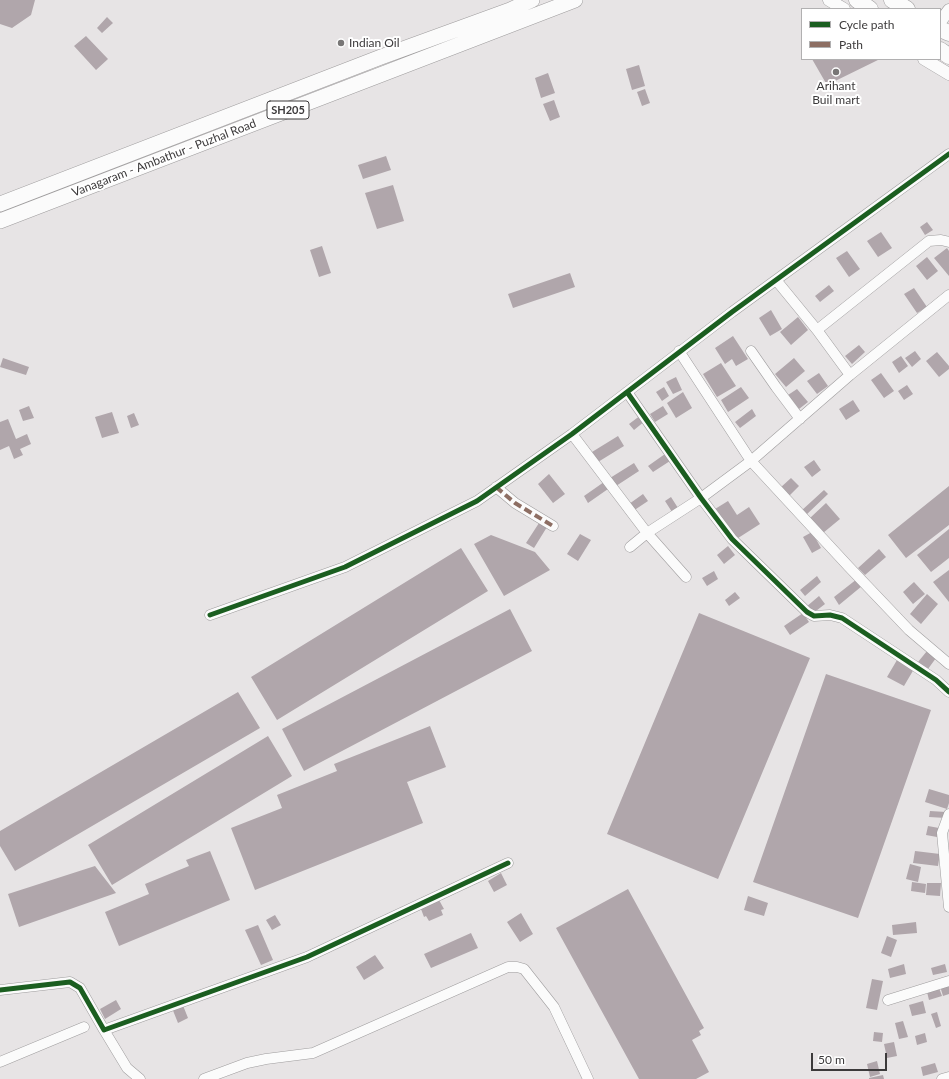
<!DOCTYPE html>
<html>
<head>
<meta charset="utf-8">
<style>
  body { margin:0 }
  #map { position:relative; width:949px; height:1079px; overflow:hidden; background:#e7e4e5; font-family:Lato,sans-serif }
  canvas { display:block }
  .legend { position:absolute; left:801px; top:8px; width:140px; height:52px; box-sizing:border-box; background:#fff; border:1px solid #b1b0b1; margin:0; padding:5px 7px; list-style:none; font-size:12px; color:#3c3a3b }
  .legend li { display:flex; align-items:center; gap:8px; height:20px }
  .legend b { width:20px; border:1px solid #b1b0b1 }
  .scale { position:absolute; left:811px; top:1053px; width:76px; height:18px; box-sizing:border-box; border:2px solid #3c3a3b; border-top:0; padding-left:5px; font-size:12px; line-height:14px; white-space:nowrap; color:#3c3a3b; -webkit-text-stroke:3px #fff; paint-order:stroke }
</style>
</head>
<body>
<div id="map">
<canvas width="949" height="1079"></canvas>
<ul class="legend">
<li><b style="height:5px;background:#1b5e20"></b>Cycle path</li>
<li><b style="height:5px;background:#8d6e63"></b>Path</li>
</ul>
<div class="scale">50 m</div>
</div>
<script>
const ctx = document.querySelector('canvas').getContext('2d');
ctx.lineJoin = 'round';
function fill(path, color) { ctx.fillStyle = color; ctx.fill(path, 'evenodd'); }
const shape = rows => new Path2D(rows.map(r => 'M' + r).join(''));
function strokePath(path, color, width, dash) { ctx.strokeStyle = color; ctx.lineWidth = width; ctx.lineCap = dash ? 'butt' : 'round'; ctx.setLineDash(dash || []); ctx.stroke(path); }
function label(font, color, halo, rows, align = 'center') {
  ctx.font = font + ' Lato,sans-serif'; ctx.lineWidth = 4; ctx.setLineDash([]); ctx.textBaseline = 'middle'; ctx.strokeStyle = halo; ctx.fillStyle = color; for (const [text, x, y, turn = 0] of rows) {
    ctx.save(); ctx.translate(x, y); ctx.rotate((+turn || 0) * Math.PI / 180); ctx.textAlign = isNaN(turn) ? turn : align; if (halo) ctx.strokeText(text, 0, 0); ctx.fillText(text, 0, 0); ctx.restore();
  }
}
fill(shape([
  [0,0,35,0,31,15,12,28,0,24],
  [107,17,113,23,102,33,97,28],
  [86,36,108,59,96,70,74,46],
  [812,59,880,59,827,85],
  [639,65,645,86,632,90,626,69],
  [548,73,555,93,541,98,535,78],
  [645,89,650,103,642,106,637,92],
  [554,100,560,117,550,121,543,104],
  [386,156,391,170,363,179,358,165],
  [393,185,404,221,377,229,365,193],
  [927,222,933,230,925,235,920,227],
  [881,232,892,248,878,257,867,241],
  [322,246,331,273,319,277,310,250],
  [947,248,949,251,949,276,934,258],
  [847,251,860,269,849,277,836,258],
  [927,257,938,271,927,280,916,266],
  [570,273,575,287,513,308,508,294],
  [829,285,834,291,820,302,815,296],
  [914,288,927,307,917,313,904,294],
  [771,310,782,329,770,336,759,318],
  [798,317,808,330,791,345,780,332],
  [733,336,748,359,736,366,732,359,725,364,715,348],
  [859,345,865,352,852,364,845,356],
  [915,351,921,359,912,367,905,358],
  [937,352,949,366,949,369,939,377,926,361],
  [901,356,908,366,899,373,892,362],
  [3,358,29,367,26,375,0,367],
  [794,358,805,371,786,387,775,374],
  [721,363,736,386,717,397,703,374],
  [819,373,828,386,817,394,807,381],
  [881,373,894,391,884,398,871,380],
  [676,377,682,390,673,394,666,382],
  [907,385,913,394,904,400,898,391],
  [664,387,669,396,662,401,656,392],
  [741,387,749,398,728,412,721,400],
  [797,389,808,402,799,409,788,395],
  [683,392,692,408,676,418,667,403],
  [853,400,860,411,846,420,839,409],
  [29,406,34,418,23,421,19,410],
  [663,406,668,414,655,422,650,414],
  [752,409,756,416,740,428,735,422],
  [112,412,119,433,102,438,95,417],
  [134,413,139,425,131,428,127,416],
  [641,415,645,421,634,430,629,424],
  [8,419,16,439,27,434,31,444,20,449,23,455,14,459,9,446,0,450,0,422],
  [618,436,624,446,598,462,592,452],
  [665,454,670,461,653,472,648,466],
  [814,460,821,470,812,477,804,467],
  [634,463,639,471,616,486,610,478],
  [549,474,565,494,553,503,538,484],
  [791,478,799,486,788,497,780,488],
  [604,482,608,489,588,503,584,496],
  [949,486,949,525,906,558,888,535],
  [824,490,828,494,805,516,801,511],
  [643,494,648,501,633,511,629,504],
  [671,497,678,508,672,512,665,501],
  [728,501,737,515,749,507,760,524,735,540,715,509],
  [826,503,840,519,823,533,810,518],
  [539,523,547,527,534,548,526,543],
  [949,529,949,558,931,572,917,555],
  [812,532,821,548,812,553,803,537],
  [580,534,591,540,578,561,567,554],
  [491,535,535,552,550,570,504,596,474,544],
  [728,546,735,555,724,564,717,555],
  [461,548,488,591,277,720,251,677],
  [879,549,886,557,865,575,858,568],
  [949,570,949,602,933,582],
  [714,571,718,579,707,586,702,578],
  [817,576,821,582,805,596,800,590],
  [857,579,862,586,839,605,834,597],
  [914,582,925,594,913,604,903,592],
  [735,592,740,598,729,606,725,600],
  [927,594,938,604,921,624,910,614],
  [819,596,825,604,812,614,806,607],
  [510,609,532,651,304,771,282,729],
  [699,613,810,658,718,879,607,834],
  [803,613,809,622,790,635,784,626],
  [927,651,936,658,928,669,918,662],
  [897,660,914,669,904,686,887,677],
  [826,674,931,710,858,918,753,882],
  [238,692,260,728,15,871,0,846,0,831],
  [430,726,446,767,407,782,423,823,255,890,231,828,282,808,277,795,337,771,334,764],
  [268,736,292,776,112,885,88,845],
  [929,789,949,795,949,803,947,809,925,802],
  [930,811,946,812,946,818,929,817],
  [928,826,939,828,937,837,926,835],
  [210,851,230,900,119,946,105,912,149,894,145,884,189,866,186,860],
  [915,851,940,854,938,866,913,863],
  [910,864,921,867,918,882,906,879],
  [95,866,116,893,19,927,8,894],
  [501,873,507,885,494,892,488,881],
  [912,882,926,884,925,893,911,891],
  [927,883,941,883,940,896,926,895],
  [628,889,704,1028,699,1031,701,1035,692,1040,709,1072,696,1079,639,1079,556,928],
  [748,896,768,903,764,916,744,910],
  [439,900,444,909,441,910,443,915,429,921,426,916,424,917,421,909],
  [521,913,533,934,520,942,507,922],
  [275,915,281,925,272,930,266,920],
  [916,922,917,933,893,935,892,925],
  [258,925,273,960,261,965,245,930],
  [471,933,478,948,431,968,424,954],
  [887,936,897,940,891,957,881,953],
  [375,955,384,968,364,980,356,967],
  [904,964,906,974,890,978,888,969],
  [945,964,947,972,933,975,931,968],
  [872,979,883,981,877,1010,866,1008],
  [949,984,949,994,943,996,940,986],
  [939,988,942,996,929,1000,927,992],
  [116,1000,121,1009,105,1019,100,1009],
  [923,1001,926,1013,912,1016,909,1005],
  [182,1003,188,1018,178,1023,172,1008],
  [937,1012,941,1026,936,1028,931,1014],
  [903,1021,908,1037,899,1039,895,1023],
  [874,1032,883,1033,882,1042,873,1041],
  [925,1033,927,1042,917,1045,915,1036],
  [894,1042,897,1056,887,1058,884,1044],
  [877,1061,880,1074,870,1077,867,1064],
  [935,1063,938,1072,923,1076,921,1067],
  [883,1075,884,1079,869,1079,869,1078]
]), '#b0a6ab');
const minor = shape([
  [776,280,817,330,850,375],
  [817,330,929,241,941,240,949,242],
  [679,351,751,461,849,567,909,630,949,664],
  [751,351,776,387,800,419],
  [627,392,701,498,732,539,807,612,814,616,830,615,842,618,936,680,949,692],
  [572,434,647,533,686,577],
  [496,487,515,503,553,526],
  [630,547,647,533,701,498,751,461,850,375,949,295],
  [210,615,345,567,477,501,572,434,732,312,949,154],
  [949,814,942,833,949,907],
  [0,990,70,982,80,988,104,1030,307,957,508,863],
  [888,1000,949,981],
  [104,1030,127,1068,140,1079],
  [0,1062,84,1027],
  [204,1079,247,1063,266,1059,313,1053,508,967,517,967,524,969,554,1007,588,1079],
  [942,1079,949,1077]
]);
const tertiary = shape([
  [829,0,844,9],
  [940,22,949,10],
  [924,59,949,74]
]);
const primary = shape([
  [0,204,381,57,510,10,532,0],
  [0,221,575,0]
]);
const trunk = shape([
  [857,0,870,9],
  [892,0,907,9],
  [940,29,949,33],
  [940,50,949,56]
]);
strokePath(minor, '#9e9c9d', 11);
strokePath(tertiary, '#9e9c9d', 13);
strokePath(primary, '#9e9c9d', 16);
strokePath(trunk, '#9e9c9d', 17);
strokePath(minor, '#fbfbfb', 10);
strokePath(tertiary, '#fbfbfb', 12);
strokePath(primary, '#fbfbfb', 15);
strokePath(trunk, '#fbfbfb', 16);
strokePath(shape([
  [496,487,515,503,553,526]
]), '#8d6e63', 4, [8, 4]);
strokePath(shape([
  [627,392,701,498,732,539,807,612,814,616,830,615,842,618,936,680,949,692],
  [210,615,345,567,477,501,572,434,732,312,949,154],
  [0,990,70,982,80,988,104,1030,307,957,508,863]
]), '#1b5e20', 5);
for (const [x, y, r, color] of [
  [341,43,4,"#787676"],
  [836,72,4,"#787676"]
]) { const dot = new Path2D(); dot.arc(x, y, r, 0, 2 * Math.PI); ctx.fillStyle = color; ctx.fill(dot); strokePath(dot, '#fff', 1.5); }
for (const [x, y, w] of [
  [288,110,42]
]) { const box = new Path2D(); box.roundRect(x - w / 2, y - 9, w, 18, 3); ctx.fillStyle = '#fff'; ctx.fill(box); strokePath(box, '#3c3a3b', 1); }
label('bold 11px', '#3c3a3b', null, [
  ["SH205",288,110]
]);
label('12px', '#3c3a3b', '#fff', [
  ["Indian Oil",349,43],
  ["Arihant",836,86,"center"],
  ["Buil mart",836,100,"center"]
], 'left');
label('12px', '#3c3a3b', '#fff', [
  ["Vanagaram - Ambathur - Puzhal Road",164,158,-21]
]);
</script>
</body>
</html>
